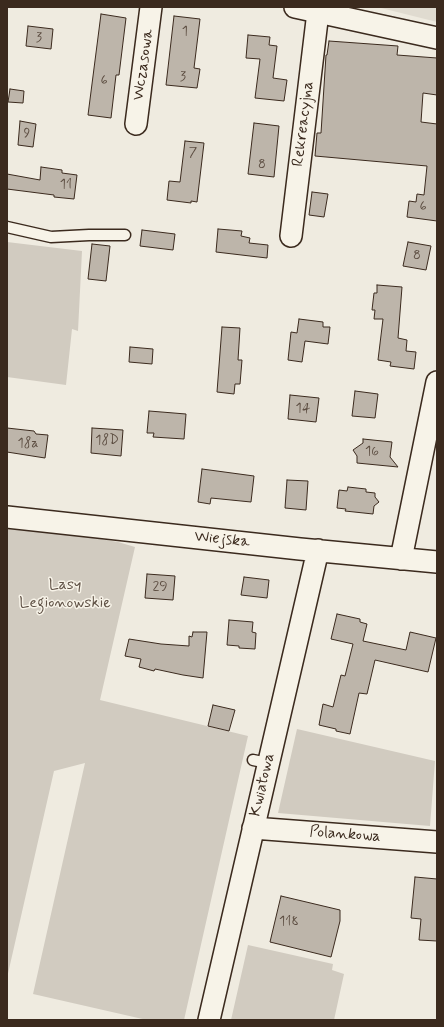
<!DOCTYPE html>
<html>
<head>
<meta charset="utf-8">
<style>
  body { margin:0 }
  #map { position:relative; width:444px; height:1027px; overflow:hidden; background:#efebe0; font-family:Mynerve,sans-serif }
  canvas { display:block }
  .frame { position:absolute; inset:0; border:8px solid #3b2a1e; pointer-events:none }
</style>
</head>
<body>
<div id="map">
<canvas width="444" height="1027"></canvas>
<div class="frame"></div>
</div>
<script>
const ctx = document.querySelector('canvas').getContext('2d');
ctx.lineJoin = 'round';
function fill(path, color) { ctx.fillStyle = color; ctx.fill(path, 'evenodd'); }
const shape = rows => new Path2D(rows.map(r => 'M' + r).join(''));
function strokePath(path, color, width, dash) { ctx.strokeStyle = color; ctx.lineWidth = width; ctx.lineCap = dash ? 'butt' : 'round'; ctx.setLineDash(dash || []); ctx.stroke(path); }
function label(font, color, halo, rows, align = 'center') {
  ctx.font = font + ' Mynerve,sans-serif'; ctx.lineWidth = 3; ctx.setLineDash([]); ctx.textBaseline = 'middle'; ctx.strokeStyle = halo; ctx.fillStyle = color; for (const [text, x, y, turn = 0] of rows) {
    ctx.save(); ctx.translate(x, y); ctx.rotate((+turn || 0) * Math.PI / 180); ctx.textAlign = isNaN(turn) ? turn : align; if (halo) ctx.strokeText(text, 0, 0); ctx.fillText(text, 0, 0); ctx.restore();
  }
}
fill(shape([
  [377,7,437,7,437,22]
]), '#e0dbd0');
fill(shape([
  [7,242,82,251,78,331,72,329,66,385,7,377],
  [7,526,46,530,118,542,135,547,100,700,248,736,184,1020,147,1020,33,994,85,763,54,771,7,978],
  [297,729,435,761,430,826,278,813],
  [248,945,333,964,332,970,344,974,334,1020,231,1020]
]), '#d1cbc0');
const building = shape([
  [101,14,126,18,119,75,116,75,111,118,88,115,101,14],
  [174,16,200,19,194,68,200,69,197,88,166,85,174,16],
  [28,26,53,29,51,49,26,46,28,26],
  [248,35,270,37,269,45,277,46,273,78,287,80,284,101,255,98,260,59,246,58,248,35],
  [329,41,398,46,397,55,437,58,437,95,423,93,421,122,437,124,437,221,407,217,409,201,416,202,417,194,424,195,427,166,315,156,317,133,321,133,326,55,327,55,329,41],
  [10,89,24,91,23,103,8,102,10,89],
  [20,121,36,124,33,147,18,145,20,121],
  [254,123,279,126,274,177,248,174,254,123],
  [185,141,204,143,197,202,191,201,191,203,167,200,169,181,180,182,185,141],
  [41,167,62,170,62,173,77,175,74,199,54,197,54,195,7,189,7,174,40,180,41,167],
  [312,192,328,194,324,217,309,215,312,192],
  [218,229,242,231,241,236,250,238,249,243,268,245,267,258,216,252,218,229],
  [142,230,175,234,173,250,140,246,142,230],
  [408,242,431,246,426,270,403,266,408,242],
  [92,244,110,246,106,281,88,279,92,244],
  [377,285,402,287,398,338,407,340,406,351,416,352,414,369,390,366,391,362,378,360,383,319,374,319,375,310,372,310,374,293,377,293,377,285],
  [299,319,323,322,323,327,330,327,328,344,305,341,302,362,288,360,291,332,297,333,299,319],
  [222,327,240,328,238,360,242,360,240,384,235,384,234,394,217,392,222,327],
  [130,347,153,349,152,364,129,362,130,347],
  [355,391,378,394,375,418,352,416,355,391],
  [290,395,319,398,316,422,288,419,290,395],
  [149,411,186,414,184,439,153,437,154,433,147,433,149,411],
  [7,428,34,431,36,434,48,435,45,458,7,452,7,428],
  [92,428,123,430,121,456,91,453,92,428],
  [363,439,392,442,390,457,398,467,357,463,357,456,353,450,363,443,363,439],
  [202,469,254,476,251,502,211,498,210,504,198,502,202,469],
  [287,480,308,481,306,510,285,508,287,480],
  [348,487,366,489,366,492,375,493,375,497,379,502,374,506,373,514,345,511,346,509,337,508,339,490,347,491,348,487],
  [147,574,175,576,173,600,145,598,147,574],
  [244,577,269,580,267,598,241,595,244,577],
  [337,614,360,619,360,622,367,624,363,641,406,650,410,632,436,638,428,672,375,660,367,694,359,693,350,734,336,731,336,729,319,725,323,704,333,707,341,675,345,676,353,644,331,639,337,614],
  [229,620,253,622,252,632,256,633,255,649,239,648,239,646,227,645,229,620],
  [193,632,207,632,203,678,183,675,155,669,154,671,139,667,141,659,125,656,129,639,161,644,189,646,189,636,192,637,193,632],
  [213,705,235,710,229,731,208,726,213,705],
  [415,877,437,879,437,941,419,940,421,919,411,918,415,877],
  [281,896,340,910,340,921,331,957,270,942,281,896]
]);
fill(building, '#bdb5aa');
strokePath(building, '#3b2a1e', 1);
const lane = shape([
  [7,227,51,237,89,235,125,235],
  [253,760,268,763]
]);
const street = shape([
  [295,7,437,38],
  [136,124,151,7],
  [291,236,318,12],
  [7,517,300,549,437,562],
  [401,559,437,382],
  [253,828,437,842],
  [209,1020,318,550]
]);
strokePath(lane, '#3b2a1e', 13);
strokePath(street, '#3b2a1e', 24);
strokePath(lane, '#f7f3e8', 10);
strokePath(street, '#f7f3e8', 21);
label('14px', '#5c4d41', null, [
  ["1",185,32],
  ["3",39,38],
  ["3",183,77],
  ["6",104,81],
  ["9",27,134],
  ["7",193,153],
  ["8",262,165],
  ["11",66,185],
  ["6",423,207],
  ["8",417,256],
  ["14",303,409],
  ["18D",107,441],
  ["18a",28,444],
  ["16",372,452],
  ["29",160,587],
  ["118",289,922]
]);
label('16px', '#3b2a1e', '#f7f3e8', [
  ["Wczasowa",144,65,-82],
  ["Rekreacyjna",304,124,-83],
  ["Wiejska",222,540,6],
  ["Kwiatowa",263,785,-77],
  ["Polankowa",345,835,4]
]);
label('16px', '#605246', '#f7f3e8', [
  ["Lasy",65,586],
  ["Legionowskie",65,604]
]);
</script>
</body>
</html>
